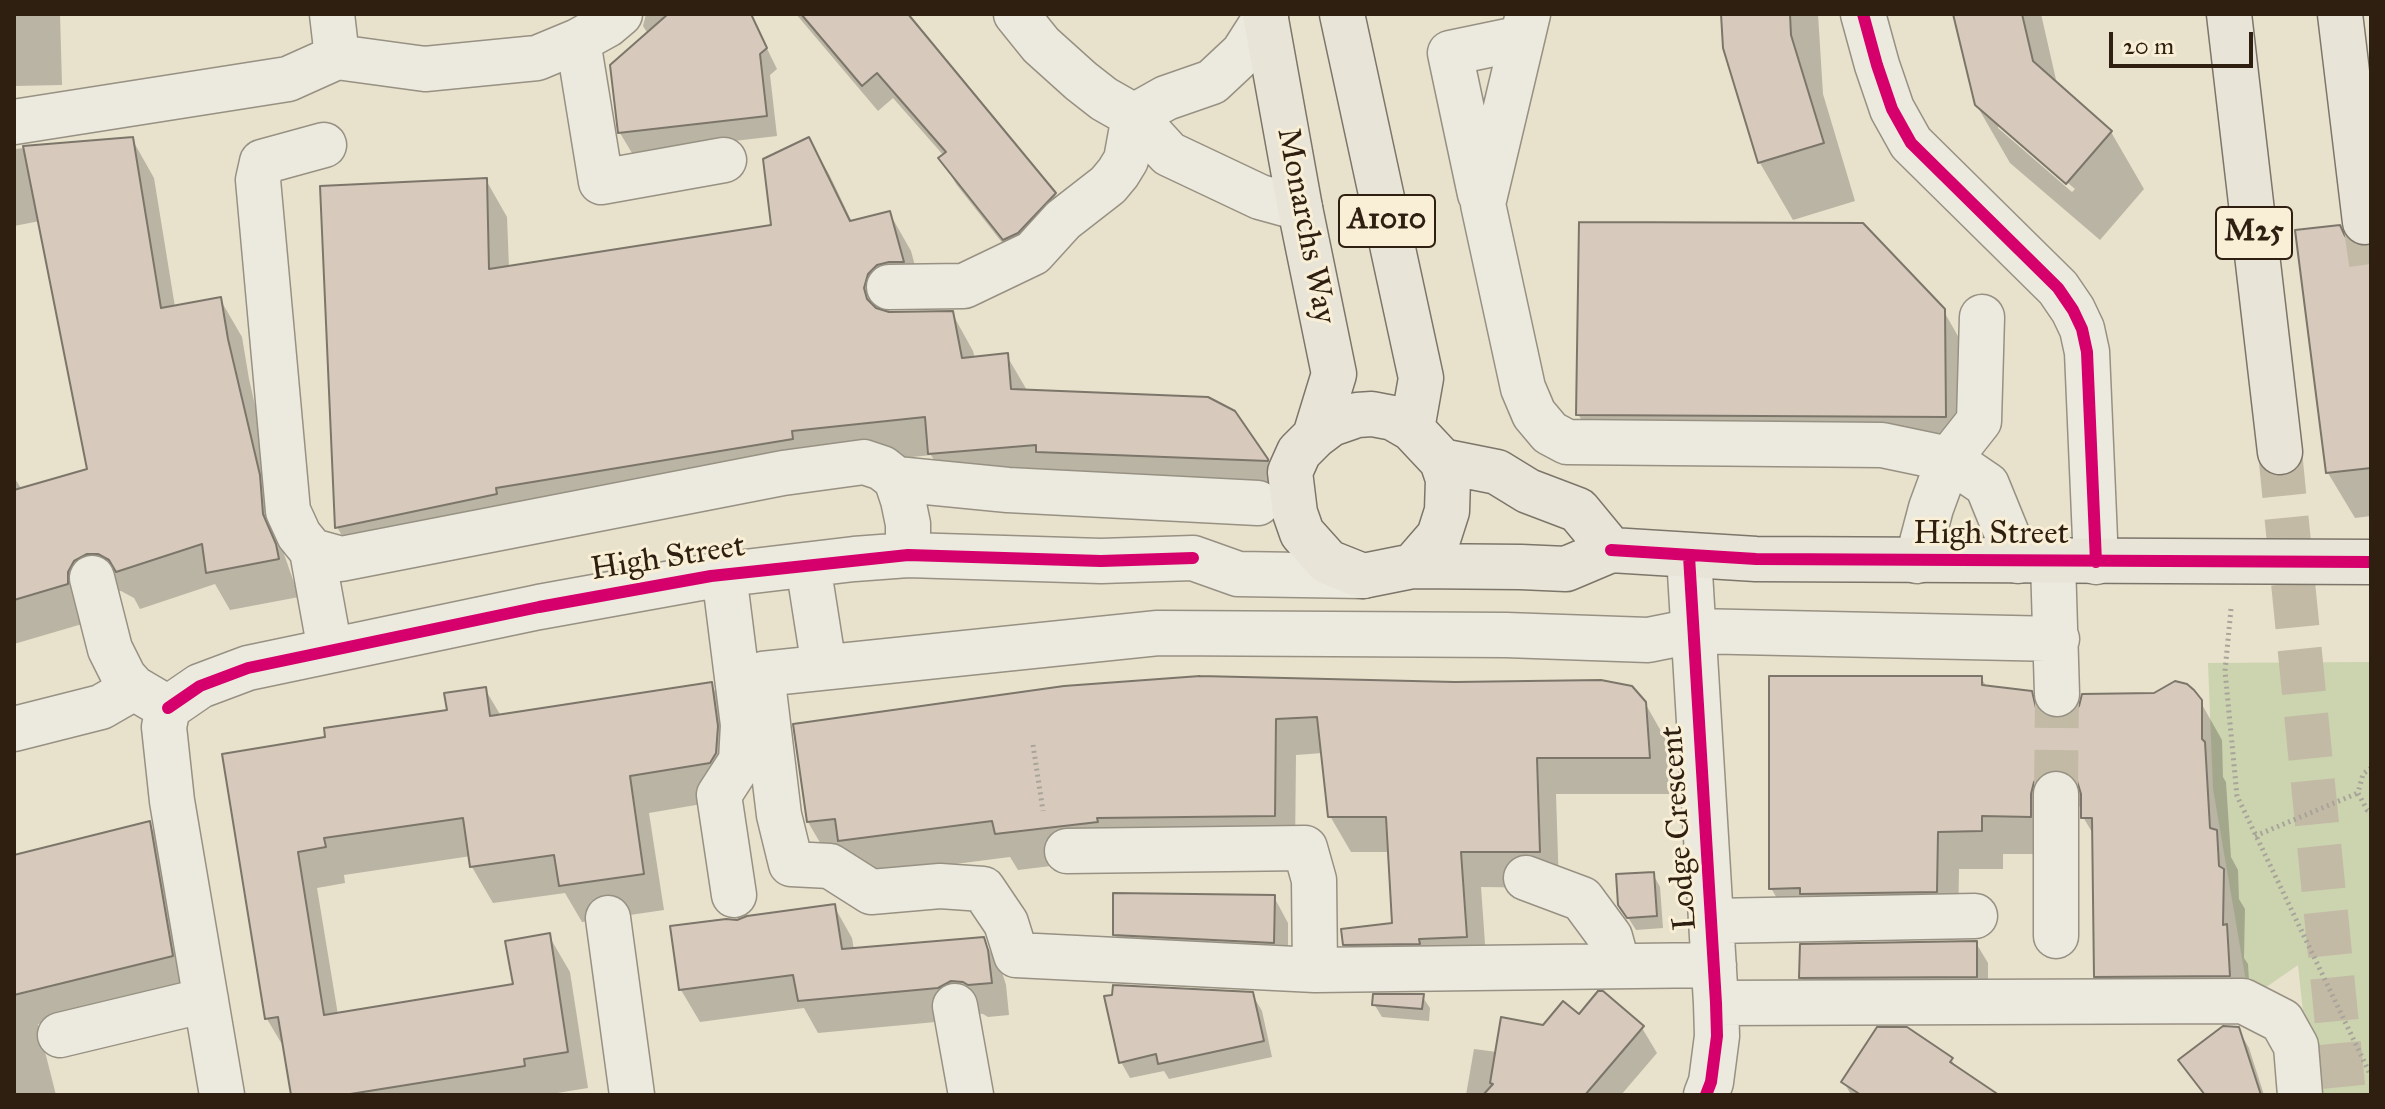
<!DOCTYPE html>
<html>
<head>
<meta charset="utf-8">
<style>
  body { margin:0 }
  #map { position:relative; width:2385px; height:1109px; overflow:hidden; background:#e8e1cc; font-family:"IM FELL Great Primer",serif }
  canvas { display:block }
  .frame { position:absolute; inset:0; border:16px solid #2e1f10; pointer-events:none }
  .scale { position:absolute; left:2109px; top:32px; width:144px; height:36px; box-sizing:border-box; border:4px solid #2e1f10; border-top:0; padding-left:10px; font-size:24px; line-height:28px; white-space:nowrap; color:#2e1f10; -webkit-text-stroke:6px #f8efd6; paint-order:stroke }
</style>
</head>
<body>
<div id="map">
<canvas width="2385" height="1109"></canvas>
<div class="frame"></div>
<div class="scale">20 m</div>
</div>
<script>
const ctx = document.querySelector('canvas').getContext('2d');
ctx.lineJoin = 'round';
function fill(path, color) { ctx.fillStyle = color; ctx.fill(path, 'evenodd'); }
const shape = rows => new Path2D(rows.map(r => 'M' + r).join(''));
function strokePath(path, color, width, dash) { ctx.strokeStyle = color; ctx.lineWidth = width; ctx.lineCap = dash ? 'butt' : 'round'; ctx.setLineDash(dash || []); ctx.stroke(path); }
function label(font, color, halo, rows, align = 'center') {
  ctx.font = font + ' "IM FELL Great Primer",serif'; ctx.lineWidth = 6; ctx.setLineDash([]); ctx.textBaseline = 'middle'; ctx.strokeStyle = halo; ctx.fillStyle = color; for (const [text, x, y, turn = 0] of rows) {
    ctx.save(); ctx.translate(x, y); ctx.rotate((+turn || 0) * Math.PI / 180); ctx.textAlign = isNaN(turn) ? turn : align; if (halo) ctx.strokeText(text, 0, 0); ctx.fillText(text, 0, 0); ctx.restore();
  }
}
fill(shape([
  [2371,662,2371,1095,2312,1095,2298,965,2249,999,2213,789,2208,663]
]), '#ccd3af');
fill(shape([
  [14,14,60,14,62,85,14,86],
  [646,14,750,14,777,69,770,75,777,136,632,153,620,133,648,34,643,26],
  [796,14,906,14,1055,195,1070,220,1019,264,956,184,941,158,944,156,893,98,878,111],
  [1723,14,1818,14,1823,94,1855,201,1793,220,1760,163,1725,48],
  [1955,14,2041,14,2057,84,2111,132,2144,189,2100,240,2010,163,1976,104],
  [1998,123,2075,189,2072,192,1998,128],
  [132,139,154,178,175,307,220,299,242,337,249,379,280,514,284,554,299,597,230,610,215,584,140,609,134,598,121,591,109,591,89,622,14,644,14,477,22,490,89,471,40,221,14,226,14,149],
  [809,139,830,176,852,222,890,214,911,251,924,299,898,302,886,314,952,313,973,351,975,359,1007,356,1028,392,1267,460,1288,498,952,491,931,455,812,468,358,564,337,527,486,180,507,217,509,268,773,227],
  [2348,242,2355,247,2371,247,2371,516,2355,518,2328,473],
  [1943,310,1970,357,1971,462,1605,460,1578,414],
  [1981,678,1987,687,2031,693,2045,718,2057,721,2200,701,2222,740,2223,777,2226,782,2231,857,2238,870,2239,899,2245,909,2244,958,2248,964,2251,1014,2118,1014,2096,976,2095,837,2083,817,2083,808,2078,806,2052,854,2003,854,2003,869,1959,869,1958,929,1793,926,1771,888],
  [711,684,732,721,731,799,649,813,664,910,582,922,565,893,493,903,472,867,471,856,344,875,345,883,317,888,338,1015,515,986,549,936,570,972,588,1088,545,1095,293,1095,286,1051,267,1019,224,755,327,739,450,712,485,689,501,716],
  [1645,703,1666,740,1669,794,1556,794,1559,888,1481,887,1487,972,1366,980,1345,944,1394,925,1390,852,1351,852,1330,816,1323,753,1296,755,1295,852,1117,858,1018,870,1010,857,861,876,829,858,808,822,795,726],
  [149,823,167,854,190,987,38,1024,56,1095,14,1095,14,857],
  [1653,874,1660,887,1663,928,1636,930,1620,905],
  [1274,897,1288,923,1288,968,1130,960,1115,934],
  [834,906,852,938,854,950,983,939,1002,972,1006,985,1009,1015,988,1017,983,1014,971,1013,957,1020,818,1033,804,1008,700,1022,681,990,737,922],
  [1976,943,1988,963,1988,997,1813,997,1801,977],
  [1252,994,1262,1011,1272,1057,1169,1079,1164,1071,1130,1078,1121,1062],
  [1422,996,1430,1008,1429,1021,1382,1017,1374,1004],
  [1579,1017,1642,1028,1657,1053,1621,1095,1466,1095,1474,1049,1497,1052,1544,1027],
  [2238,1029,2249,1048,2264,1095,2204,1095,2181,1060],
  [1951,1059,1957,1069,1996,1095,1851,1095,1844,1082]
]), '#0003');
const building = shape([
  [668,14,751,14,767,48,760,54,767,116,618,133,610,65,668,14],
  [801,14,908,14,1056,193,1018,233,1003,240,938,158,946,152,877,73,862,86,801,14],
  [1721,14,1790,14,1791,35,1824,143,1758,163,1723,48,1721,14],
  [1953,14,2022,14,2033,61,2112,131,2066,184,1975,105,1953,14],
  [133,137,161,308,221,297,228,339,260,475,263,514,276,544,279,559,206,573,202,544,116,572,109,560,98,554,87,554,74,561,68,572,68,584,14,600,14,490,87,469,23,146,133,137],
  [809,137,850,221,890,211,904,262,889,262,877,265,868,274,864,288,867,299,876,308,889,312,953,311,962,358,1008,353,1011,389,1208,397,1235,411,1268,459,1268,461,1036,452,1036,445,928,454,925,417,792,431,793,439,496,488,497,494,335,528,320,186,487,178,489,269,771,225,763,159,809,137],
  [1579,222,1863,223,1945,309,1946,417,1576,415,1579,222],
  [2340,225,2345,236,2354,245,2371,246,2371,468,2326,473,2295,230,2340,225],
  [1200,676,1455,682,1601,680,1632,686,1646,702,1650,758,1537,758,1540,852,1461,852,1467,937,1419,939,1420,944,1343,945,1341,929,1392,923,1386,817,1328,817,1317,717,1276,719,1275,816,1097,818,1098,822,995,834,992,821,838,841,835,819,807,822,793,724,1064,686,1200,676],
  [1769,676,1982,676,1982,685,2032,691,2036,708,2045,716,2057,719,2071,715,2079,706,2082,694,2154,693,2175,681,2187,684,2194,690,2202,700,2202,739,2205,742,2210,828,2217,830,2219,866,2224,869,2223,925,2227,924,2230,976,2094,977,2092,818,2081,818,2081,794,2077,781,2068,772,2057,769,2044,772,2034,782,2031,794,2031,817,1982,816,1982,831,1938,832,1937,892,1800,894,1800,888,1769,889,1769,676],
  [712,682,718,726,716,753,710,763,630,776,644,874,559,886,554,855,470,867,463,818,324,838,326,847,298,852,324,1015,513,984,505,941,550,933,568,1052,524,1059,525,1066,344,1095,291,1095,278,1017,265,1019,222,754,325,737,324,728,447,710,444,693,486,687,490,716,712,682],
  [150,821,173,956,14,995,14,855,150,821],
  [1654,872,1657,916,1627,918,1618,905,1616,874,1654,872],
  [1113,893,1275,895,1274,943,1113,935,1113,893],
  [835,904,842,949,984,937,988,950,992,983,968,985,963,982,951,981,938,988,798,1001,793,975,679,990,670,926,726,919,737,920,747,916,835,904],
  [1977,941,1977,977,1799,978,1800,944,1977,941],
  [1113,985,1253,992,1264,1041,1158,1064,1156,1054,1119,1063,1104,996,1112,995,1113,985],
  [1598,991,1603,991,1644,1026,1585,1095,1483,1095,1493,1084,1490,1083,1501,1017,1543,1025,1563,1001,1579,1014,1598,991],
  [1373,994,1424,994,1422,1009,1372,1005,1373,994],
  [2223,1026,2239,1027,2261,1095,2205,1095,2178,1060,2223,1026],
  [1877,1027,1907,1027,1953,1058,1950,1062,1999,1095,1861,1095,1841,1082,1877,1027]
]);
fill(building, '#d7cabc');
strokePath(building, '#7c766a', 2);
strokePath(shape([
  [2056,794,2057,694]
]), '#c3baa6', 44, [44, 22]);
strokePath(shape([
  [2365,222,2371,264],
  [2280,452,2344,1095]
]), '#c3baa6', 44, [44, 22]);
const minor = shape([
  [332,14,337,57],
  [1016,14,1041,45,1081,81,1104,99,1134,116,1169,154,1260,197,1300,208],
  [1528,14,1483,204,1523,388,1534,414,1550,433,1567,442,1882,445,1949,459,1987,485,2018,561],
  [1863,14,1877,65,1892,109,1911,143,2058,288,2073,310,2082,329,2087,352,2096,562],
  [578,41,601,182,724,160],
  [1134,116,1166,98,1212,82,1243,53,1266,17],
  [14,122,288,79,337,57,425,69,537,58,578,41,607,25,620,14],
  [324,145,262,162,258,180,288,511,299,535,312,551,330,650],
  [1480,194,1450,53,1522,38],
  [889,287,964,286,1033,253,1063,220,1108,185,1118,173,1126,160,1134,116],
  [896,479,903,500,908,524,908,555],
  [312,551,341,559,783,473,864,462,882,468,896,479,1008,490,1258,503],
  [1689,556,1716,1003,1717,1036,1711,1082,1706,1095],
  [1917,561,1931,508,1949,459,1979,421,1982,317],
  [2053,562,2057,694],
  [808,565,824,667],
  [724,574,743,725,741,761,719,795,734,895],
  [92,578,110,649,124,677,134,688,168,708],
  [168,708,200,686,248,668,539,607,711,576,854,559,908,555,1101,561,1193,558,1238,574,1363,576],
  [168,708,164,727,172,801,222,1095],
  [14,729,101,707,134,688],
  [1067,851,1305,848,1314,880,1315,970],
  [1526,878,1582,899,1610,937,1618,966],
  [608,918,632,1095],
  [1713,921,1975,916],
  [2056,936,2056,794],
  [1714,965,1315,970,1016,955,1006,923,983,889,940,886,871,892,830,866,791,864,779,815,762,674,1158,633,1506,635,1648,640,1693,631,2057,639],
  [1716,1003,2243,1001,2282,1021,2296,1046,2300,1095],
  [955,1006,971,1095],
  [60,1035,206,1000]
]);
const major = shape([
  [1265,14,1300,208,1334,374,1315,436],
  [1342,14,1421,378,1412,429],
  [1442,461,1497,472,1528,491,1578,510,1611,550],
  [1413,566,1439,536,1447,511,1448,479,1442,461,1412,429,1393,418,1372,414,1357,415,1331,424,1315,436,1299,452,1290,472,1295,513,1302,533,1328,562,1363,576,1413,566,1521,567,1566,569,1611,550,1756,559,2371,562]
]);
const highway = shape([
  [2229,14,2280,452],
  [2340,14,2365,222]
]);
strokePath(minor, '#979183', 47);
strokePath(major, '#7c766a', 47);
strokePath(highway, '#7c766a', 47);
strokePath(shape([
  [2231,609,2225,671,2237,796,2371,1076],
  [1033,745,1043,811],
  [2371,768,2363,774,2358,793,2367,810,2371,812],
  [2255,836,2358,793]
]), '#a8a49a', 5, [2, 4]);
strokePath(minor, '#ece9de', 44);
strokePath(major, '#e9e4d8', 44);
strokePath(highway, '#e9e4d8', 44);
strokePath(shape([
  [1863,14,1877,65,1892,109,1911,143,2058,288,2073,310,2082,329,2087,352,2096,562],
  [1611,550,1756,559,2371,562],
  [1689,556,1716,1003,1717,1036,1711,1082,1706,1095],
  [168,708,200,686,248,668,539,607,711,576,908,555,1101,561,1193,558]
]), '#d6006c', 12);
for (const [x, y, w] of [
  [1387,221,96],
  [2254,233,76]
]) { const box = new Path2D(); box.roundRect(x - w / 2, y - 26, w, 52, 6); ctx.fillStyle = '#f8efd6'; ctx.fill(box); strokePath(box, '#2e1f10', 2); }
label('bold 30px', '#2e1f10', null, [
  ["A1010",1387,221],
  ["M25",2254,233]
]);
label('32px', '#2e1f10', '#f8efd6', [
  ["Monarchs Way",1305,226,79],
  ["High Street",1991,535],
  ["High Street",668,559,-9],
  ["Lodge Crescent",1680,828,-94]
]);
</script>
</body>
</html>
